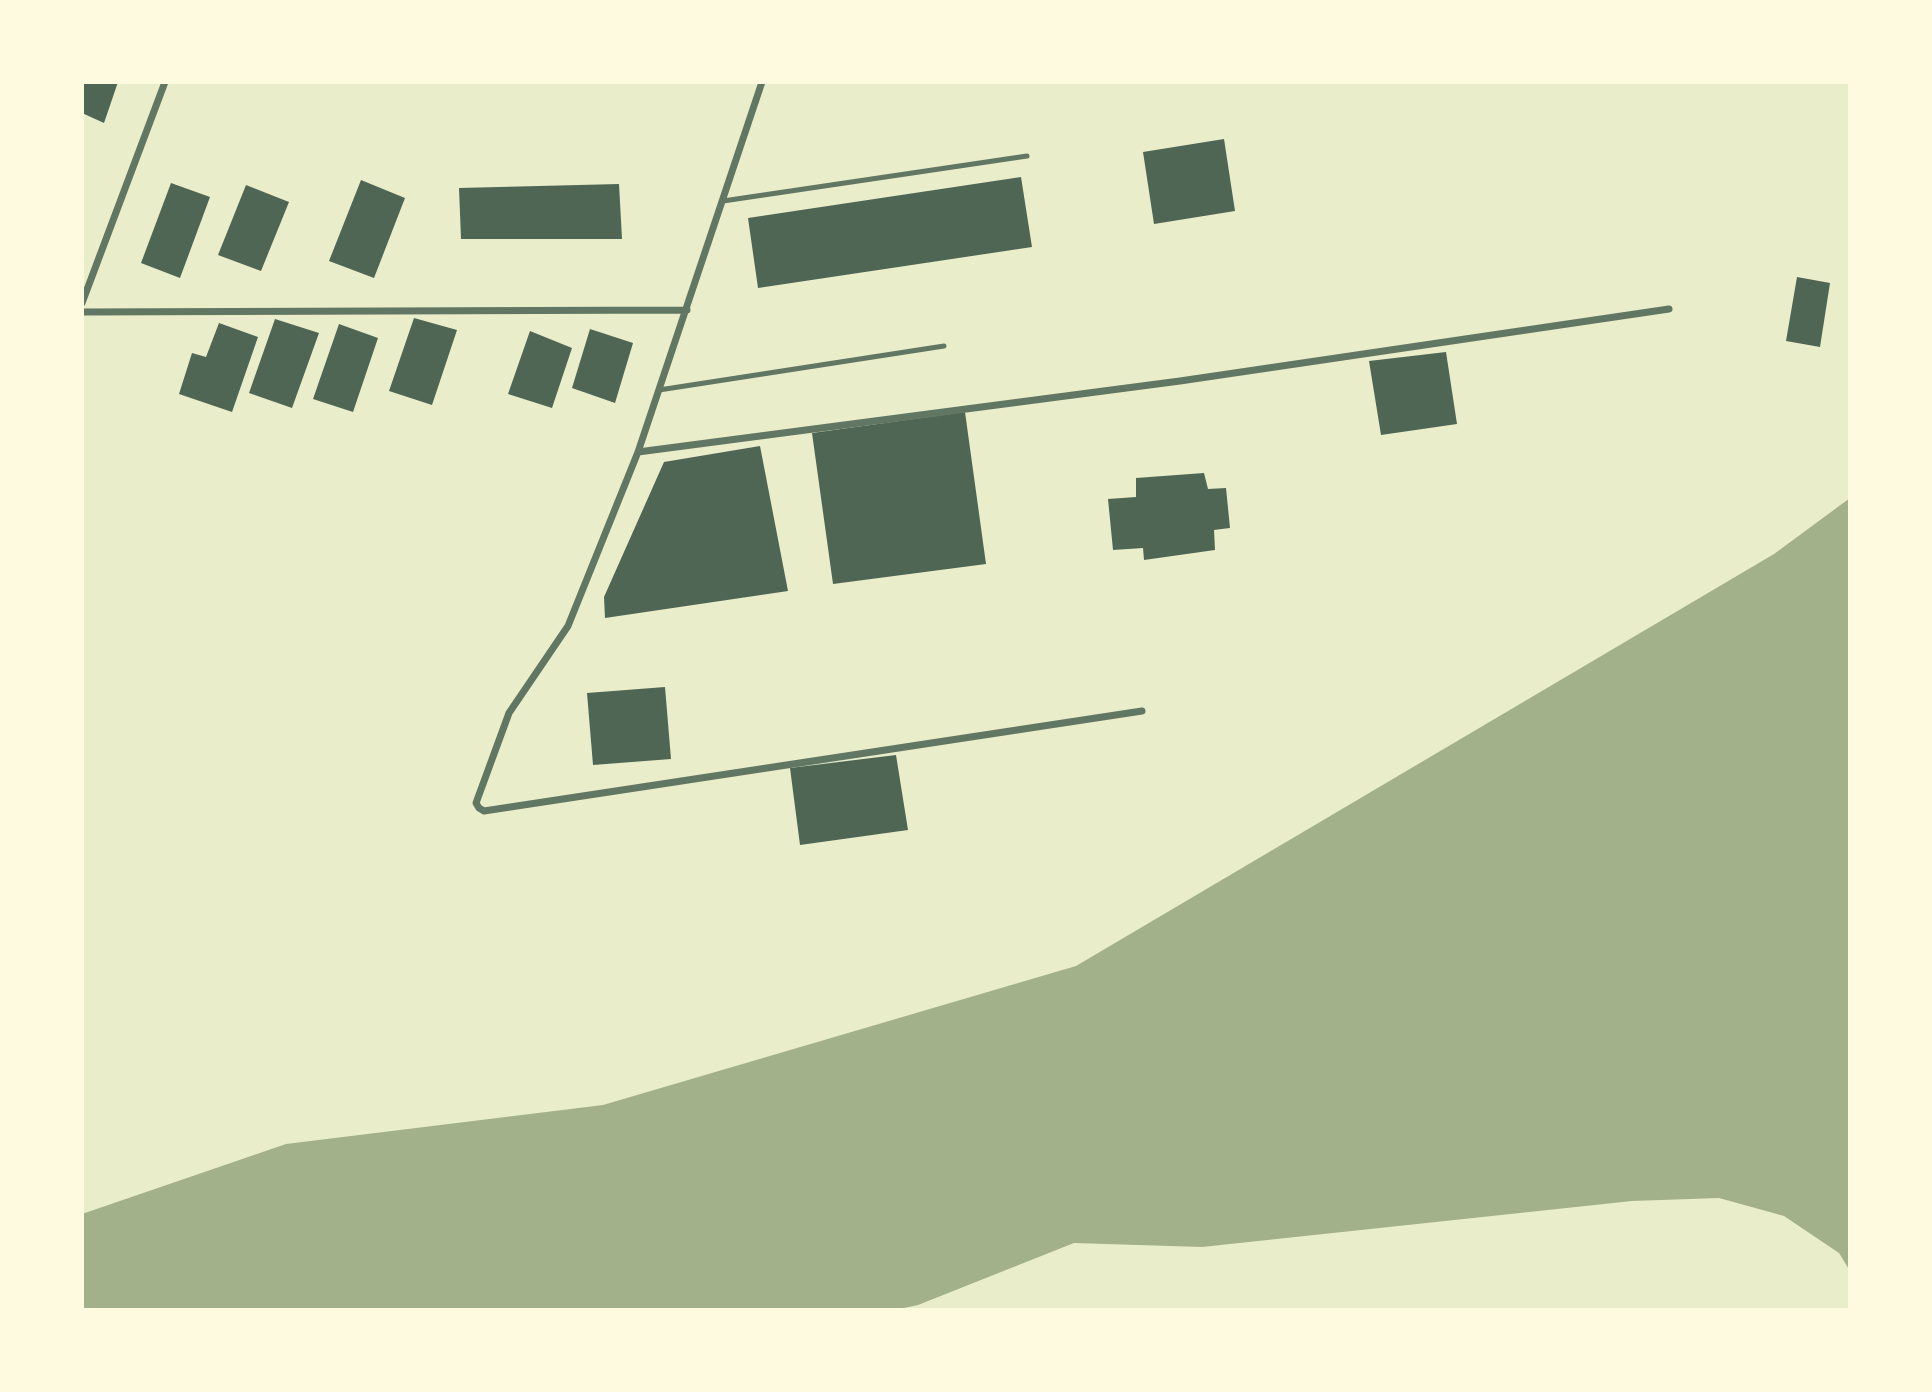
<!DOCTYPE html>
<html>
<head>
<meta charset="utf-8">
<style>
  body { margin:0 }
  #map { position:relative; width:1932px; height:1392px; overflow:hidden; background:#e9edc9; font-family:"Public Sans",sans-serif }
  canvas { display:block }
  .frame { position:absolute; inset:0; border:84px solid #fefae0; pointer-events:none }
</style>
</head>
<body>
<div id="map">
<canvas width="1932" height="1392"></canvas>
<div class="frame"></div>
</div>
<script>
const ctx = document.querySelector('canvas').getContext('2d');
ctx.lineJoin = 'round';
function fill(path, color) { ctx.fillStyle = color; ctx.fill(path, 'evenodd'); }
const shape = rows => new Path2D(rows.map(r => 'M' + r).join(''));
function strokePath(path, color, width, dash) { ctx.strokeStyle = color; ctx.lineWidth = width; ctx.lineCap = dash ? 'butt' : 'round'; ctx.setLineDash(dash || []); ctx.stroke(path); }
fill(shape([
  [1850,498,1850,1271,1839,1253,1784,1216,1719,1198,1632,1201,1202,1247,1074,1243,918,1305,895,1310,82,1310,82,1214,286,1144,603,1105,1076,966,1774,554]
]), '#a3b18a');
fill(shape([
  [82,82,118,82,104,123,82,113],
  [1224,139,1235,211,1154,224,1143,152],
  [1021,177,1032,247,758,288,748,218],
  [361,180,405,198,374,278,329,261],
  [171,183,210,197,180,278,141,263],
  [619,184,622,239,461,239,459,188],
  [246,185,289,202,261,271,218,255],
  [1797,277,1830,283,1820,347,1786,341],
  [414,318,457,330,432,405,389,391],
  [275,319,319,333,292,408,249,393],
  [219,323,258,337,232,412,179,394,192,353,206,357],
  [339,324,378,338,353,412,313,399],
  [590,329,633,343,615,403,572,388],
  [530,331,572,348,552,408,508,394],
  [1446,352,1457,424,1381,435,1369,361],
  [965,412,986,564,833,584,812,433],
  [760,446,788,591,605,618,604,597,664,462],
  [1204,473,1208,489,1226,488,1230,528,1214,530,1215,550,1144,560,1143,548,1113,550,1108,499,1136,497,1136,478],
  [665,687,671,759,593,765,587,693],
  [896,755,908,830,800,845,790,768]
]), '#4f6655');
strokePath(shape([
  [723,201,1027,156],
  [659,390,944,346]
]), '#617663', 5);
strokePath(shape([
  [762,82,638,452,568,626,509,713,476,803,479,808,484,811,1142,711],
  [82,303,165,82],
  [82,312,687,310],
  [638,452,1180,381,1669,309]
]), '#617663', 7);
</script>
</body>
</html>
